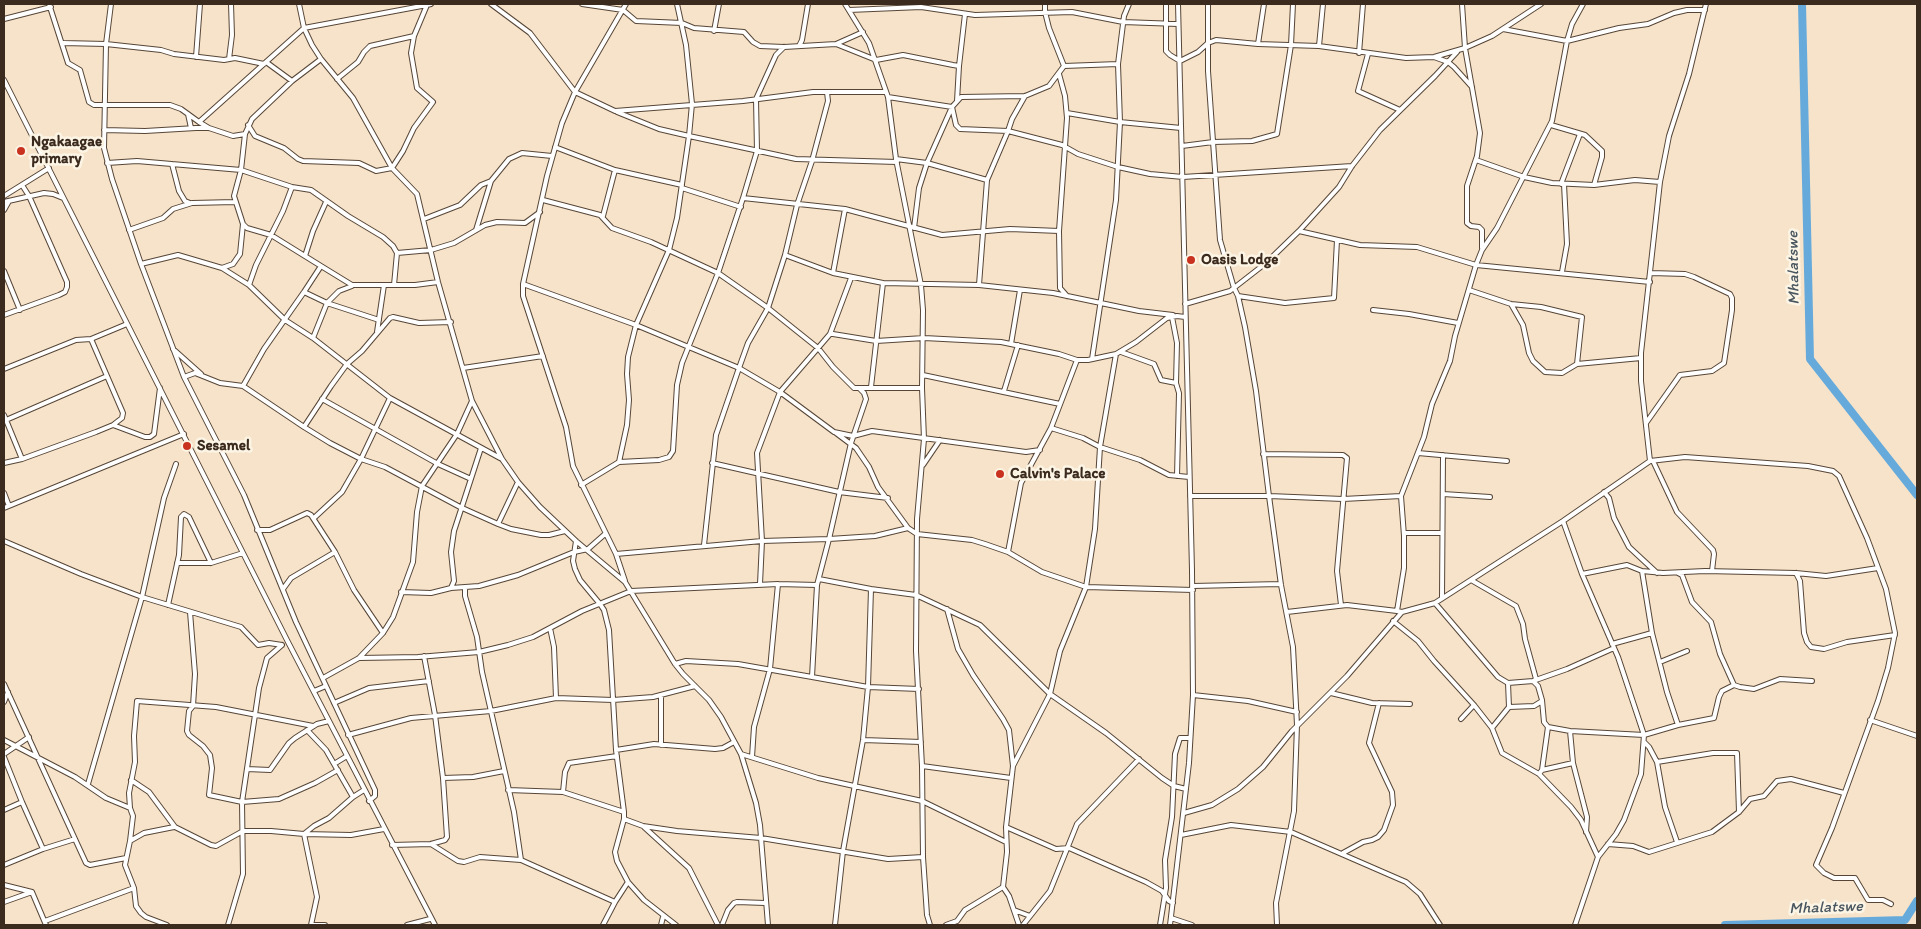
<!DOCTYPE html>
<html>
<head>
<meta charset="utf-8">
<style>
  body { margin:0 }
  #map { position:relative; width:1921px; height:929px; overflow:hidden; background:#f6e3c9; font-family:Itim,sans-serif }
  canvas { display:block }
  .frame { position:absolute; inset:0; border:5px solid #3b2a1e; pointer-events:none }
</style>
</head>
<body>
<div id="map">
<canvas width="1921" height="929"></canvas>
<div class="frame"></div>
</div>
<script>
const ctx = document.querySelector('canvas').getContext('2d');
ctx.lineJoin = 'round';
const shape = rows => new Path2D(rows.map(r => 'M' + r).join(''));
function strokePath(path, color, width, dash) { ctx.strokeStyle = color; ctx.lineWidth = width; ctx.lineCap = dash ? 'butt' : 'round'; ctx.setLineDash(dash || []); ctx.stroke(path); }
function label(font, color, halo, rows, align = 'center') {
  ctx.font = font + ' Itim,sans-serif'; ctx.lineWidth = 5; ctx.setLineDash([]); ctx.textBaseline = 'middle'; ctx.strokeStyle = halo; ctx.fillStyle = color; for (const [text, x, y, turn = 0] of rows) {
    ctx.save(); ctx.translate(x, y); ctx.rotate((+turn || 0) * Math.PI / 180); ctx.textAlign = isNaN(turn) ? turn : align; if (halo) ctx.strokeText(text, 0, 0); ctx.fillText(text, 0, 0); ctx.restore();
  }
}
strokePath(shape([
  [1802,4,1810,359,1917,495],
  [1725,925,1905,920,1917,901]
]), '#66aadb', 8);
const minor = shape([
  [49,4,68,63,80,70,89,102,94,105,170,105,181,109,199,122],
  [111,4,106,44,104,148,112,179,141,264,184,377,244,495,296,622,375,790,375,796,369,801],
  [299,4,304,28,312,45,321,59,353,98,392,168,417,194,438,282,472,401,502,459,518,482,540,507,576,541,625,582,675,664,683,674,709,700,721,717,741,754,756,803,760,825,768,925],
  [491,4,530,33,575,92,615,111,743,101,813,92,886,92],
  [582,4,623,10,636,21,682,23,694,28,744,32,753,42,760,46,784,47,836,44,876,60,903,55,953,65,959,66,957,101],
  [845,4,869,43,888,97,896,159,921,285,923,310,922,388,924,439,917,519,916,651,922,766,923,857,927,915,930,925],
  [1045,4,1045,12,1049,28,1064,66],
  [1166,4,1166,51,1170,55,1180,61,1198,52,1208,43,1216,40,1258,44,1319,46,1406,58,1434,57,1465,48,1492,36,1541,4],
  [1462,4,1465,48,1480,133,1477,156,1467,186,1467,223,1471,226,1479,227,1482,230,1482,248],
  [849,10,921,7,975,15,1072,12,1123,22,1178,24],
  [4,19,51,7],
  [1503,29,1567,41,1619,28,1648,24,1674,13,1687,10,1705,10],
  [714,31,719,4],
  [63,43,106,44,161,50,174,54,224,60,235,58,264,64],
  [836,44,863,32],
  [1258,44,1264,4],
  [799,46,802,40,808,4],
  [1319,46,1323,4],
  [1359,53,1363,4],
  [1368,54,1358,91,1400,110],
  [196,57,200,4],
  [1434,57,1448,62,1454,67,1472,87],
  [229,59,232,35,231,4],
  [266,62,292,81],
  [959,66,965,14],
  [1059,74,1065,96,1067,118,1059,231,1060,288,1067,296],
  [337,79,358,62,364,52,370,46,414,36],
  [4,80,288,642,435,925],
  [888,97,952,107,956,125,960,129,1008,131,1062,145,1078,154,1118,167,1150,174,1183,177,1352,166],
  [617,112,659,129,689,136,692,104,686,45,677,4],
  [1067,113,1120,122,1181,128],
  [188,114,191,128],
  [248,125,255,136,284,148,298,159,303,161,359,163,376,171,392,168,403,151,414,128,433,102,417,88,411,53,414,36,427,5,431,4],
  [1551,125,1585,135,1602,151,1602,157,1594,185],
  [209,128,199,122,304,28,427,5],
  [104,130,145,131,196,128,209,128,233,136,245,134],
  [1182,146,1213,142,1252,141,1277,134,1291,45,1293,4],
  [555,147,615,170,682,185],
  [896,159,927,163,987,180],
  [1476,160,1524,177,1552,183,1594,185,1635,180,1660,182],
  [107,163,137,161,241,170,245,134,252,119,292,81,321,59],
  [172,164,179,191,185,201,190,203],
  [1561,184,1580,134],
  [682,188,741,207],
  [4,196,49,168],
  [743,198,757,151,756,99,776,55,784,47],
  [543,200,600,215,612,228,651,242,718,273,768,308,785,255,833,273,883,283],
  [4,202,44,193,53,194,63,198],
  [4,210,9,201],
  [603,216,615,170],
  [424,219,460,205,481,185,491,181],
  [243,224,247,228,271,235,321,266],
  [914,228,919,188,927,163,952,107,961,97,1025,96,1049,86,1064,66,1118,64],
  [129,230,163,218,173,209,192,203,235,202],
  [476,230,491,181,509,159,522,153,552,156],
  [1299,231,1339,187,1352,166,1380,130,1435,76,1457,52],
  [785,255,797,205,812,161,828,101,827,92],
  [305,256,313,231,326,202],
  [141,264,178,255,222,268,249,285,285,320,313,338,390,398],
  [222,268,233,264,240,254,243,224,234,196,241,170,292,187,311,190,348,216,383,237,393,246,397,253,431,250,454,243,485,225,497,222,525,223,540,212],
  [4,271,20,310],
  [1562,272,1567,244,1564,184],
  [833,273,845,209],
  [523,284,636,325,739,368,748,343,768,308,818,348,830,334,833,334,876,341,924,338,1001,342,1059,354,1077,360,1088,360,1116,354,1136,342,1167,318,1177,316,1185,317],
  [249,285,256,265,283,211,292,187],
  [394,285,397,253],
  [979,285,987,180,1008,131,1012,119,1025,96],
  [1469,290,1511,304,1541,307,1582,317,1577,364],
  [304,292,327,303,379,320],
  [1238,296,1285,303,1334,298,1337,240],
  [1185,304,1230,291,1266,263,1299,231,1360,245,1417,247,1476,265,1650,282],
  [1511,304,1523,325,1529,353,1533,361,1545,372,1562,373,1577,364,1641,358],
  [1373,310,1409,314,1458,323],
  [4,315,59,295,65,292,67,287,67,282,29,196,22,185],
  [1172,317,1177,343,1176,383,1179,393,1177,476],
  [451,322,419,323,393,317,390,318,362,351,347,364,331,386,304,427,330,443,361,459,385,467,460,507,498,524,511,529,541,535,549,535,565,531],
  [377,332,384,285],
  [830,334,851,278],
  [313,338,327,303,339,291,352,286],
  [91,339,127,324],
  [1011,344,1020,290],
  [173,349,201,374],
  [1121,352,1154,364,1161,380,1176,383],
  [1092,359,1116,200,1120,122,1118,64,1124,16,1129,4],
  [463,368,543,356],
  [4,369,76,340,91,339,123,413,122,418,113,425,96,432,22,459,4,463],
  [923,375,1060,404],
  [184,377,195,373,220,383,243,386,264,349,304,292,321,266,352,285,415,285,438,282],
  [243,386,304,427],
  [871,387,883,283,979,285,1053,293,1139,311,1173,315],
  [1004,391,1018,345],
  [322,399,438,464,471,479],
  [4,415,6,420,107,376],
  [6,420,22,459],
  [1646,423,1680,375,1712,371,1724,363,1732,310,1732,298,1730,294,1694,277,1685,274,1651,273],
  [113,425,145,437,150,437,154,434,160,388],
  [1051,428,1083,438,1100,447,1140,460,1169,475,1189,477],
  [836,433,856,448,869,467,878,487,908,528,917,534,972,540,985,544,1008,552,1042,572,1086,587,1193,590],
  [1418,453,1507,461],
  [1263,454,1343,455,1347,458,1337,571,1341,605],
  [1650,461,1641,381,1641,353,1660,182,1669,136,1689,74,1706,4],
  [1653,461,1677,512,1713,550,1714,554,1712,571],
  [619,462,627,425,629,400,627,374,628,357,636,325,669,250,677,218,689,136,796,159,897,162],
  [712,463,839,492,888,498],
  [923,465,940,440],
  [581,485,619,462,659,460,669,457,673,451,677,385,682,363,718,273,743,198,845,209,942,235,1010,229,1059,231],
  [1604,492,1609,498,1614,518,1629,547,1657,573],
  [4,493,9,506],
  [1443,494,1490,497],
  [1190,496,1269,496,1256,391,1245,327,1238,296,1234,288,1220,240,1208,71,1208,4],
  [4,508,184,434],
  [314,518,342,492,361,459,390,398,500,458],
  [1563,521,1582,574,1618,657,1644,735,1641,774,1624,820,1616,834,1598,857,1575,925],
  [498,524,518,482],
  [257,530,270,530,307,513,311,515,335,552,354,590,383,633],
  [1404,533,1442,533],
  [4,541,81,574,142,597,241,627,258,645,269,643,282,645],
  [576,541,573,561,575,569,580,580,600,604,604,610,609,630,616,750,624,812,624,819,615,852,617,861,628,882,644,900,676,925],
  [704,545,716,435,739,368,780,392,834,432,853,436,872,431,1026,452,1040,450],
  [1008,552,1021,483,1051,428,1077,360],
  [616,554,762,541,829,539,851,443,866,399,864,393,860,389],
  [177,563,211,563,243,553],
  [1642,571,1652,633,1667,692,1678,725],
  [1678,573,1682,575,1692,602,1711,622,1720,654,1734,685,1740,687,1754,689,1780,679,1812,681],
  [1796,573,1800,581,1804,633,1807,642,1811,647,1824,649,1847,642,1895,635],
  [1582,574,1627,565,1642,571,1663,573,1705,571,1796,573,1826,576,1878,568],
  [819,579,871,589],
  [1471,580,1516,606,1523,624,1525,639,1536,679],
  [625,581,616,554,573,466,566,427,523,296,523,284,547,176,562,123,575,92,626,4],
  [760,584,762,541,757,453,780,392,818,348,833,367,854,388,922,388],
  [817,585,829,539,875,536,908,528],
  [1193,586,1280,584],
  [451,588,454,581,451,552,454,531,481,448],
  [283,589,291,578,335,552],
  [401,592,431,593,451,588,479,586,518,575,574,552,588,549,605,534],
  [1442,598,1443,455],
  [1435,603,1498,677,1508,683,1533,681,1567,669,1614,648],
  [168,605,179,555,181,517,184,514,189,517,211,563],
  [190,612,195,674,193,706,189,711,187,731,189,735,203,746,210,755,212,768,209,795,242,802,279,799,315,783,338,770],
  [1287,612,1347,605,1397,611],
  [1402,612,1397,611,1404,568,1404,536,1401,496,1424,437,1432,404,1450,361,1455,336,1476,265,1482,250,1497,228,1552,121,1567,41,1572,24,1583,4],
  [1393,621,1418,641,1434,661,1474,705,1492,728,1502,753,1539,774,1571,807,1581,820,1598,857],
  [550,628,554,647,556,698],
  [1612,644,1652,633],
  [359,658,418,657,479,652,508,645,533,637,582,611,631,591,778,584,770,669,754,727,752,757],
  [1660,662,1687,651],
  [675,664,686,661,738,664,812,677,817,585,778,584],
  [812,677,868,687,919,689],
  [323,678,359,658,383,633,393,617,413,562,417,512,422,486,457,434,472,401],
  [1533,681,1538,686,1542,700,1544,722,1548,727,1542,770,1539,774],
  [4,684,86,863,90,865,126,858],
  [314,691,326,686],
  [1331,693,1372,703,1410,704],
  [1193,695,1248,701,1297,712],
  [661,696,661,745],
  [4,702,8,692],
  [334,703,369,688,429,681],
  [1509,707,1534,706,1542,701],
  [1461,719,1474,705],
  [1870,720,1917,736],
  [1548,727,1570,731,1644,735,1678,725,1714,718,1719,697,1722,691,1734,685],
  [1492,728,1509,707,1508,683],
  [307,730,326,750,353,797],
  [1570,731,1573,763,1587,817,1586,832],
  [348,735,411,718,491,711,556,698,613,700,653,697,695,686],
  [4,740,75,777,106,798,130,808],
  [863,740,921,742],
  [1644,742,1649,747,1657,762,1665,807,1677,842],
  [616,750,654,744,715,749,723,748,734,742],
  [4,754,29,737],
  [741,754,818,778,922,801,1006,842],
  [4,757,22,802,4,810],
  [1657,762,1713,753,1737,753,1739,812],
  [334,764,347,756],
  [922,766,1011,778],
  [1013,766,1050,694,1060,651,1086,587,1095,529,1100,447,1116,354],
  [247,769,270,770,289,743,295,738,317,724,329,721],
  [1542,770,1573,763],
  [443,778,473,777,504,771],
  [131,780,149,792,175,827,211,845,216,846,243,831,271,831,304,834,351,835,384,829],
  [88,784,142,597,164,498,176,464],
  [508,790,563,792,624,812],
  [563,792,565,772,569,763,617,756],
  [22,802,43,849],
  [1184,813,1212,805,1238,789,1263,767,1292,731,1347,676,1402,612,1435,603,1563,521,1650,461,1685,457,1808,466,1833,471,1839,476,1867,538,1886,589,1895,633,1888,668,1878,701,1832,828,1816,865,1824,873,1834,878,1855,878,1868,900,1883,900,1891,904],
  [624,819,643,826,677,831,761,838,888,859,923,857],
  [644,827,689,868,718,925],
  [1006,827,1056,849,1069,848,1146,882,1162,891,1169,901,1173,903],
  [304,834,317,897,311,925],
  [304,834,314,826,329,818,353,797,364,790],
  [1181,835,1231,825,1291,832,1406,882,1420,894,1440,925],
  [130,841,133,816,130,808,129,793,135,762,134,736,137,701,216,707,313,726],
  [431,844,458,861,464,862,480,857,521,860,514,812,482,672,477,637,465,596,465,588],
  [1608,844,1633,846,1649,852,1712,832,1739,812,1750,799,1764,796,1777,781,1791,779,1844,793],
  [392,845,431,844,445,840,447,837,443,778,435,715,424,656],
  [1343,853,1363,842,1372,840,1378,837,1384,830,1393,805,1392,792,1369,743,1379,703],
  [521,860,615,902],
  [4,865,43,849,75,839],
  [4,885,32,892,46,925],
  [1003,887,1009,896,1019,925],
  [4,902,32,892],
  [1014,910,1030,916],
  [1171,918,1192,925],
  [45,921,134,888],
  [167,925,146,917,141,913,136,906,134,888,125,865,130,841,144,833,174,827],
  [228,925,243,874,242,802,259,688,267,658,282,645],
  [311,925,325,925],
  [407,925,430,919],
  [603,925,615,902,628,882],
  [661,925,663,917],
  [722,925,728,910,734,903,737,902,765,903],
  [835,925,843,851,863,740,868,687,871,589,916,595,980,625,1050,694,1106,733,1162,778,1174,786,1186,789],
  [946,925,957,921,965,910,1003,887,1007,852,1006,827,1013,766,1009,730,1003,719,973,675,958,649,947,609],
  [1023,925,1050,891,1077,824,1139,759],
  [1160,925,1166,888,1165,860,1172,817,1175,754,1180,738,1190,738],
  [1170,925,1189,763,1193,695,1192,570,1178,4],
  [1277,925,1276,903,1294,811,1297,725,1293,647,1281,585,1269,496,1343,499,1401,496]
]);
strokePath(minor, '#574638', 6);
strokePath(minor, '#fff', 4);
for (const [x, y, r, color] of [
  [21,151,5,"#c8321e"],
  [1191,260,5,"#c8321e"],
  [187,446,5,"#c8321e"],
  [1000,474,5,"#c8321e"]
]) { const dot = new Path2D(); dot.arc(x, y, r, 0, 2 * Math.PI); ctx.fillStyle = color; ctx.fill(dot); strokePath(dot, '#fcf5e5', 2); }
label('bold 15px', '#3b2a1e', '#fcf5e5', [
  ["Ngakaagae",31,142],
  ["primary",31,159],
  ["Oasis Lodge",1201,260],
  ["Sesamel",197,446],
  ["Calvin's Palace",1010,474]
], 'left');
label('italic 16px', '#4a5760', '#fcf5e5', [
  ["Mhalatswe",1794,268,-91],
  ["Mhalatswe",1826,908,-2]
]);
</script>
</body>
</html>
